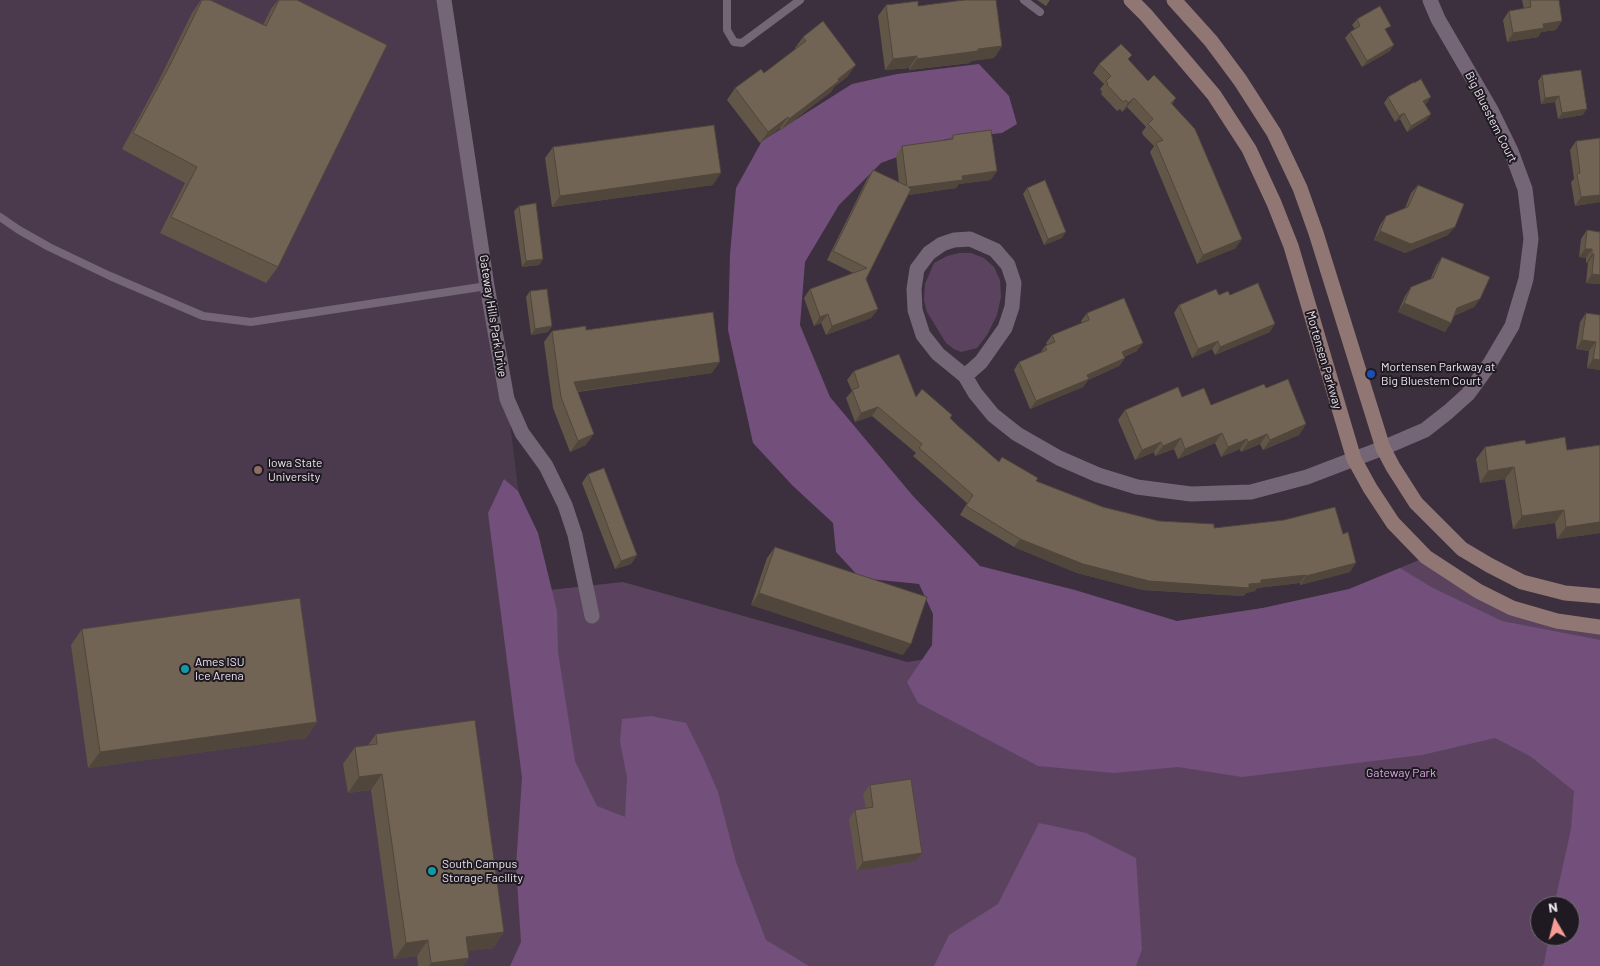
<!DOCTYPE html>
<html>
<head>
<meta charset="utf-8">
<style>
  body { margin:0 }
  #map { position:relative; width:1600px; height:966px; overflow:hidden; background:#3c2f3e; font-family:Barlow,sans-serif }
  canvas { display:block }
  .north { position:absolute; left:1530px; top:896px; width:50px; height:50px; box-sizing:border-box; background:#1f1a21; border:1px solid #716b73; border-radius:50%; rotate:352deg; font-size:14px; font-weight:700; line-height:20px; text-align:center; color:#ece4ee }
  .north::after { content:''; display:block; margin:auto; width:18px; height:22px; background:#f59c95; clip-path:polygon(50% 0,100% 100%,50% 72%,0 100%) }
</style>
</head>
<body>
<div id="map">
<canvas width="1600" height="966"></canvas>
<div class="north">N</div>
</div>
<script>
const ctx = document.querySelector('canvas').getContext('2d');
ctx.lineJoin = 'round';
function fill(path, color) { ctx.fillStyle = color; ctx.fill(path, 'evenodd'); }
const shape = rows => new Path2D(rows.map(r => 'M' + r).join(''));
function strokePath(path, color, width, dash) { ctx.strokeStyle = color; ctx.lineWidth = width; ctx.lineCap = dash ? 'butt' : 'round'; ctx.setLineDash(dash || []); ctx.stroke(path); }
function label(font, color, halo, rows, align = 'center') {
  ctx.font = font + ' Barlow,sans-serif'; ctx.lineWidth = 4; ctx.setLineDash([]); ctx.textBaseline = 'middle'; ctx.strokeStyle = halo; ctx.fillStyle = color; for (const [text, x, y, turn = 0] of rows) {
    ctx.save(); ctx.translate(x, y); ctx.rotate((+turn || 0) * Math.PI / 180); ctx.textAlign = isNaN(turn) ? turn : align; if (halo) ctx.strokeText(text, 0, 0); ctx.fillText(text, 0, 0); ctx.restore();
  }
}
fill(shape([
  [0,0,444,0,507,399,531,592,568,966,0,966]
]), '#4b3a4e');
fill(shape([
  [959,253,971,253,984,258,994,267,1000,280,1001,297,997,315,987,335,977,348,961,352,954,349,946,343,927,312,924,300,925,284,934,263,947,256],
  [1426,557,1478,591,1600,627,1600,966,568,966,531,592,623,582,907,662,1263,608,1350,589],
  [1540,906,1570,906,1570,936,1540,936]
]), '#5b4360');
fill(shape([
  [979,64,1009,96,1017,124,1002,133,946,139,881,163,839,205,805,262,800,325,830,397,913,496,980,566,1075,590,1177,621,1263,608,1349,589,1400,568,1433,588,1502,621,1600,640,1600,966,1542,966,1544,964,1549,936,1570,936,1570,906,1554,906,1571,829,1574,791,1530,756,1495,738,1422,755,1242,777,1178,767,1114,773,1038,766,918,703,907,682,932,645,933,614,919,584,860,578,836,552,833,523,793,486,753,443,728,330,730,254,736,188,762,141,852,84,897,74],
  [504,479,518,491,538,533,557,611,558,652,575,761,597,806,625,817,627,778,620,741,622,719,651,716,686,723,703,757,718,792,736,862,766,940,809,966,510,966,521,942,516,866,522,778,488,513],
  [1039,823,1086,833,1136,858,1142,949,1136,966,934,966,949,935,998,904]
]), '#734f7b');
strokePath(shape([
  [727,0,727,30,734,42,742,43,800,0],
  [1024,0,1040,12],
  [0,217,19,230,49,247,110,276,203,316,251,322,487,286]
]), '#746677', 8);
strokePath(shape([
  [444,0,487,286,507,399,522,433,546,466,565,505,575,535,592,616],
  [965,376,981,362,1005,328,1012,307,1014,283,1008,265,995,250,970,239,954,240,942,244,929,253,917,269,914,289,915,310,923,335,938,354,965,376,975,393,993,415,1017,434,1059,458,1098,475,1137,487,1191,494,1251,492,1307,477,1383,448,1425,430,1448,412,1468,394,1489,365,1512,326,1526,279,1531,239,1525,189,1511,151,1491,110,1438,19,1430,0]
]), '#746677', 15);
strokePath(shape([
  [1131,0,1146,15,1214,95,1249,149,1274,203,1291,246,1354,459,1370,488,1393,523,1426,557,1478,591,1512,608,1557,621,1600,627],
  [1174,0,1211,41,1240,80,1274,133,1300,188,1316,233,1383,448,1393,467,1416,503,1462,549,1489,565,1522,582,1565,593,1600,596]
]), '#907773', 15);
fill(shape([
  [201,0,210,0,263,25,271,9,278,0,297,0,278,267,266,283,160,233,185,183,122,149,158,82,192,13],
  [1037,0,1050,0,1046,6],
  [1522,0,1559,0,1556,30,1541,32,1538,37,1507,42,1503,20,1509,11,1524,9],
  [886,5,918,6,1002,46,994,58,971,61,970,63,909,70,909,68,885,70,878,16],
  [1357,19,1387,32,1390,51,1362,67,1345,38,1350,32,1355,29,1352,25],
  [803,37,848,76,834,87,831,92,781,130,780,128,760,143,727,100,735,88,764,73,796,49,795,48],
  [1128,60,1148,81,1176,98,1172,104,1236,248,1197,264,1150,152,1154,146,1143,135,1142,132,1146,127,1127,107,1122,112,1120,109,1117,111,1101,94,1102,92,1100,89,1104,84,1093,73,1099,64],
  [1542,75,1583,115,1558,119,1555,102,1541,104,1538,81],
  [1388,97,1427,103,1425,104,1431,114,1426,120,1407,132,1400,119,1395,122,1384,103],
  [953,135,991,180,959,184,956,188,908,195,866,279,878,309,871,318,826,335,821,323,814,326,804,298,810,289,853,273,827,260,867,179,873,170,899,183,896,155,902,146,950,139],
  [1576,141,1600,202,1575,206,1571,182,1574,179,1570,150],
  [553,147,713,185,552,207,545,158],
  [1418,185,1448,235,1405,253,1374,240,1380,225,1386,216,1405,208,1411,193],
  [1027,188,1062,238,1044,245,1023,194],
  [519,206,543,259,539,265,522,267,514,211],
  [1587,230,1600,232,1600,284,1586,283,1588,263,1586,263,1586,258,1579,257,1581,239],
  [1442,257,1480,299,1474,307,1454,316,1445,332,1398,312,1405,296,1411,287,1430,280,1436,266],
  [530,291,552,326,548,332,531,335,526,297],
  [1219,295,1230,295,1270,332,1215,355,1212,349,1192,358,1174,313,1179,305],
  [1087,313,1137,351,1124,357,1125,358,1119,366,1088,380,1083,387,1030,409,1014,370,1019,362,1041,352,1045,346,1047,345,1046,343,1052,335,1082,323,1081,321],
  [1586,313,1600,315,1600,370,1587,368,1589,351,1576,349,1580,322],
  [586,330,712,373,578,392,586,445,570,452,553,408,544,342,552,331],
  [854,371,916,397,950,418,957,425,999,462,1036,481,1103,507,1159,521,1214,528,1350,572,1300,585,1300,583,1257,588,1255,591,1246,593,1243,596,1143,590,1077,573,1014,547,960,515,967,503,913,456,916,453,872,416,855,422,846,398,852,391,847,380],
  [1266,388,1306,424,1299,435,1263,450,1260,444,1241,452,1240,449,1221,457,1215,443,1178,459,1174,449,1155,456,1154,452,1135,460,1118,420,1125,410,1211,405],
  [1526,444,1567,450,1600,445,1600,533,1557,539,1555,523,1513,529,1505,479,1480,483,1476,459,1485,447],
  [588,474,637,555,631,564,615,569,582,483],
  [775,547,903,655,751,605,767,558],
  [82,629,317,722,306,738,88,768,71,645],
  [376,734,504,932,493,948,468,951,469,958,463,966,418,966,417,956,394,959,371,790,348,793,343,764,355,747,368,745],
  [870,785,916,861,857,871,849,819,855,810,866,808,863,794]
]), '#625648');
fill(shape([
  [1562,21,1556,30,1541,32,1538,37,1507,42,1513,33,1543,24],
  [1394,45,1390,51,1362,67,1367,61],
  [1002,46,994,58,971,61,970,63,909,70,917,59],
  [917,56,909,68,885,70,893,59],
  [856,65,848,76,834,87,831,92,781,130,789,119],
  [1559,96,1555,102,1541,104,1545,98],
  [1431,97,1427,103,1419,107,1423,101],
  [1134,98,1127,107,1122,112,1128,103],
  [1587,109,1583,115,1558,119,1562,113],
  [1404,113,1400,119,1395,122,1399,116],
  [1431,114,1426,120,1407,132,1411,126],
  [788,117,780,128,760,143,768,132],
  [997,171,991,180,959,184,956,188,902,196,908,187,962,176],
  [721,173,713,185,552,207,560,196],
  [1600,195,1600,202,1575,206,1581,197],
  [1455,227,1448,235,1405,253,1374,240,1380,231],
  [1066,232,1062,238,1044,245,1048,239],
  [1242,239,1236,248,1197,264,1203,255],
  [1585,249,1592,249,1586,258,1579,257],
  [1592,254,1594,254,1588,263,1586,263],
  [543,259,539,265,522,267,526,261],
  [1592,274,1600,275,1600,284,1586,283],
  [1480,299,1474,307,1451,317,1457,308],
  [1404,303,1451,323,1445,332,1398,312],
  [878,309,871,318,826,335,832,326],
  [828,314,821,323,814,326,820,317],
  [1275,324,1270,332,1215,355,1220,347],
  [552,326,548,332,531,335,535,329],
  [1582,340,1596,342,1589,351,1576,349],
  [1218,341,1212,349,1192,358,1198,349],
  [1143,343,1137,351,1116,360,1122,352],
  [1125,358,1119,366,1088,380,1083,387,1030,409,1036,401,1087,375],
  [1593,359,1600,360,1600,370,1587,368],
  [720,362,712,373,566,393,574,382],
  [878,407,872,416,855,422,861,413],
  [1306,424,1299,435,1263,450,1270,440],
  [1222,433,1215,443,1178,459,1185,449],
  [594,434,586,445,570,452,578,441],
  [1267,434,1260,444,1241,452,1248,442],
  [1181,438,1174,449,1155,456,1163,446],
  [1247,439,1240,449,1221,457,1228,447],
  [1161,442,1154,452,1135,460,1142,450],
  [1514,467,1505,479,1480,483,1488,471],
  [1564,510,1555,523,1513,529,1522,516],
  [1600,522,1600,533,1557,539,1566,527],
  [1020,539,1249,584,1261,580,1306,575,1300,583,1257,588,1255,591,1246,593,1243,596,1143,590,1077,573,1014,547],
  [637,555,631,564,615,569,621,561],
  [1356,563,1350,572,1300,585,1306,576],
  [759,593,911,644,903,655,751,605],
  [317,722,306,738,88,768,100,752],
  [382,774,371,790,348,793,359,777],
  [922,853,916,861,857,871,863,862],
  [504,932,493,948,454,953,466,937],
  [428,940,417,956,394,959,406,943],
  [469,958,463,966,429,966,431,963]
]), '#50463b');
const building = shape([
  [202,0,210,0,266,26,279,0,297,0,387,45,278,267,171,217,197,167,133,133,170,65,202,0],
  [964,0,996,0,1002,46,978,49,978,51,917,59,917,56,893,59,886,5,918,1,918,6,964,0],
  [1530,0,1559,0,1562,21,1543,24,1544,28,1513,33,1509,11,1531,7,1530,0],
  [1380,6,1391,26,1385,29,1394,45,1367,61,1350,32,1360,26,1357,19,1380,6],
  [823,21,856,65,838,79,839,81,789,119,788,117,768,132,735,88,761,69,764,73,806,41,803,37,823,21],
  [1121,44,1132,55,1128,59,1148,81,1154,75,1176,98,1171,103,1195,129,1242,239,1203,255,1156,143,1163,140,1150,126,1148,124,1153,119,1134,98,1128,103,1126,100,1123,102,1107,85,1108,84,1106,81,1111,76,1099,64,1121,44],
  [1581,70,1587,109,1562,113,1559,96,1545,98,1542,75,1581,70],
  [1421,79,1431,97,1423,101,1431,114,1411,126,1404,113,1399,116,1388,97,1414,82,1414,83,1421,79],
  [714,125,721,173,560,196,553,147,714,125],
  [991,130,997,171,962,176,963,180,908,187,911,189,866,279,878,309,832,326,828,314,820,317,810,289,867,268,833,251,873,170,907,186,902,146,953,139,953,135,991,130],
  [1600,138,1600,195,1581,197,1577,174,1580,173,1576,141,1600,138],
  [1045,180,1066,232,1048,239,1027,188,1045,180],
  [1418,185,1464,204,1455,227,1411,244,1380,231,1386,216,1408,207,1418,185],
  [536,203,543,259,526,261,519,206,536,203],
  [1587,230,1600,232,1600,275,1592,274,1594,254,1592,254,1592,249,1585,249,1587,230],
  [1442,257,1490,277,1480,299,1457,308,1451,323,1404,303,1411,287,1433,278,1442,257],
  [1258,283,1275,324,1220,347,1218,341,1198,349,1179,305,1216,289,1219,295,1228,291,1230,295,1258,283],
  [547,289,552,326,535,329,530,291,547,289],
  [1124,298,1143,343,1122,352,1125,358,1087,375,1089,379,1036,401,1019,362,1047,350,1045,346,1055,342,1052,335,1089,320,1087,313,1124,298],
  [713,312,720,362,574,382,594,434,578,441,561,397,552,331,586,326,586,330,713,312],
  [1586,313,1600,315,1600,360,1593,359,1596,342,1582,340,1586,313],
  [899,354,916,397,922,389,952,415,950,418,957,425,999,462,1002,457,1038,478,1036,481,1103,507,1159,521,1214,524,1214,528,1284,520,1335,507,1343,534,1348,532,1356,563,1306,576,1306,575,1261,580,1261,583,1249,584,1249,588,1149,581,1083,564,1020,539,966,506,973,495,919,448,922,444,878,407,861,413,852,390,859,387,854,371,899,354],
  [1288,379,1306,424,1270,440,1267,434,1248,442,1247,439,1228,447,1222,433,1185,449,1181,438,1163,446,1161,442,1142,450,1125,410,1178,387,1182,397,1204,388,1211,405,1264,384,1266,388,1288,379],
  [1565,437,1567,450,1600,445,1600,522,1566,527,1564,510,1522,516,1514,467,1488,471,1485,447,1525,440,1526,444,1565,437],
  [604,468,637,555,621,561,588,474,604,468],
  [775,547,927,597,911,644,759,593,775,547],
  [300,598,317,722,100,752,82,629,300,598],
  [475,720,504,932,466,937,469,958,431,963,428,940,406,943,382,774,359,777,355,747,377,744,376,734,475,720],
  [911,779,922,853,863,862,855,810,873,807,870,785,911,779]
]);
fill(building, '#726454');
strokePath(building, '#50463b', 1);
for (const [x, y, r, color] of [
  [1371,374,5,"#1a4fb4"],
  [258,470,5,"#8d6e63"],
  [185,669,5,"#0f9aa8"],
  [432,871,5,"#0f9aa8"]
]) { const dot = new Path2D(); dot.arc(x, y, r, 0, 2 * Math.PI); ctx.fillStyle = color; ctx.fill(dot); strokePath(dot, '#1f1a21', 2); }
label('12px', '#ece4ee', '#1f1a21', [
  ["Big Bluestem Court",1491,117,63],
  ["Gateway Hills Park Drive",493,316,81],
  ["Mortensen Parkway",1324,360,74]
]);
label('12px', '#ece4ee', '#1f1a21', [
  ["Mortensen Parkway at",1381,367],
  ["Big Bluestem Court",1381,381],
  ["Iowa State",268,463],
  ["University",268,477],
  ["Ames ISU",195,662],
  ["Ice Arena",195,676],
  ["South Campus",442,864],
  ["Storage Facility",442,878]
], 'left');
label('12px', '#dfa7eb', '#1f1a21', [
  ["Gateway Park",1401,773]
]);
</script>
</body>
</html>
